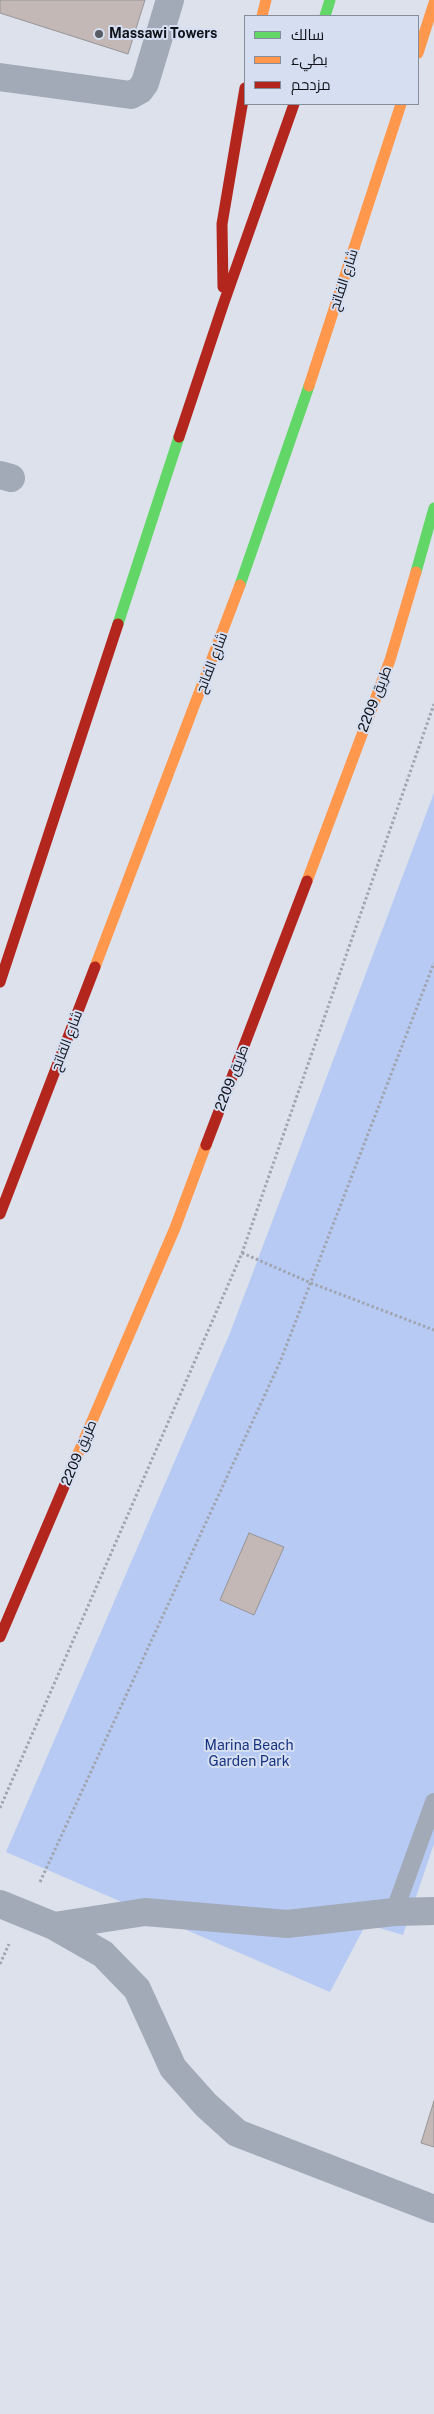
<!DOCTYPE html>
<html>
<head>
<meta charset="utf-8">
<style>
  body { margin:0 }
  #map { position:relative; width:434px; height:2414px; overflow:hidden; background:#dce1ec; font-family:"Public Sans",Cairo,sans-serif }
  canvas { display:block }
  .legend { position:absolute; left:244px; top:15px; width:175px; height:90px; box-sizing:border-box; background:#d6dff2; border:1px solid #878d9b; margin:0; padding:6px 9px; list-style:none; font-size:15px; color:#101319 }
  .legend li { display:flex; align-items:center; gap:10px; height:25px }
  .legend b { width:25px; border:1px solid #878d9b }
</style>
</head>
<body>
<div id="map">
<canvas width="434" height="2414"></canvas>
<ul class="legend">
<li><b style="height:6px;background:#63d668"></b>سالك</li>
<li><b style="height:6px;background:#ff974d"></b>بطيء</li>
<li><b style="height:6px;background:#b3261e"></b>مزدحم</li>
</ul>
</div>
<script>
const ctx = document.querySelector('canvas').getContext('2d');
ctx.lineJoin = 'round';
function fill(path, color) { ctx.fillStyle = color; ctx.fill(path, 'evenodd'); }
const shape = rows => new Path2D(rows.map(r => 'M' + r).join(''));
function strokePath(path, color, width, dash) { ctx.strokeStyle = color; ctx.lineWidth = width; ctx.lineCap = dash ? 'butt' : 'round'; ctx.setLineDash(dash || []); ctx.stroke(path); }
function label(font, color, halo, rows, align = 'center') {
  ctx.font = font + ' "Public Sans",Cairo,sans-serif'; ctx.lineWidth = 4; ctx.setLineDash([]); ctx.textBaseline = 'middle'; ctx.strokeStyle = halo; ctx.fillStyle = color; for (const [text, x, y, turn = 0] of rows) {
    ctx.save(); ctx.translate(x, y); ctx.rotate((+turn || 0) * Math.PI / 180); ctx.textAlign = isNaN(turn) ? turn : align; if (halo) ctx.strokeText(text, 0, 0); ctx.fillText(text, 0, 0); ctx.restore();
  }
}
fill(shape([
  [434,793,434,1844,403,1935,366,1924,330,1992,6,1852,230,1333]
]), '#b7caf3');
const building = shape([
  [0,0,145,0,128,54,0,13,0,0],
  [249,1533,284,1547,254,1615,220,1600,249,1533],
  [434,2101,434,2147,421,2143,434,2101]
]);
fill(building, '#c3b8b5');
strokePath(building, '#969598', 1);
strokePath(shape([
  [242,1253,311,1283,434,1330],
  [0,1808,242,1253,434,704],
  [40,1882,280,1362,434,963],
  [0,1964,9,1944]
]), '#a0a5b0', 3, [2.5, 2.5]);
strokePath(shape([
  [394,1912,434,1802]
]), '#a2aab8', 18);
strokePath(shape([
  [0,77,131,95,140,90,145,83,170,0],
  [0,475,11,478],
  [0,1904,54,1926,103,1954,137,1989,173,2068,206,2105,237,2133,434,2209],
  [54,1926,145,1912,287,1924,394,1912,434,1911]
]), '#a2aab8', 28);
strokePath(shape([
  [325,16,330,0],
  [416,572,434,508],
  [240,585,309,386],
  [118,624,179,437]
]), '#63d668', 11);
strokePath(shape([
  [262,16,266,0],
  [418,53,434,3],
  [309,386,401,104],
  [307,881,390,660,416,572],
  [95,967,240,585],
  [74,1463,175,1228,206,1145]
]), '#ff974d', 11);
strokePath(shape([
  [223,287,222,224,245,88],
  [179,437,223,305,294,104],
  [0,982,118,624],
  [206,1145,307,881],
  [0,1214,95,967],
  [0,1637,74,1463]
]), '#b3261e', 11);
for (const [x, y, r, color] of [
  [99,34,5,"#575b63"]
]) { const dot = new Path2D(); dot.arc(x, y, r, 0, 2 * Math.PI); ctx.fillStyle = color; ctx.fill(dot); strokePath(dot, '#d6dff2', 2); }
label('bold 14px', '#101319', '#d6dff2', [
  ["Massawi Towers",109,34]
], 'left');
label('14px', '#101319', '#d6dff2', [
  ["شارع الفاتح",344,280,-72],
  ["شارع الفاتح",212,663,-69],
  ["طريق 2209",375,699,-69],
  ["شارع الفاتح",67,1041,-69],
  ["طريق 2209",232,1078,-69],
  ["طريق 2209",79,1453,-67]
]);
label('14px', '#15337f', '#d6dff2', [
  ["Marina Beach",249,1746],
  ["Garden Park",249,1762]
]);
</script>
</body>
</html>
